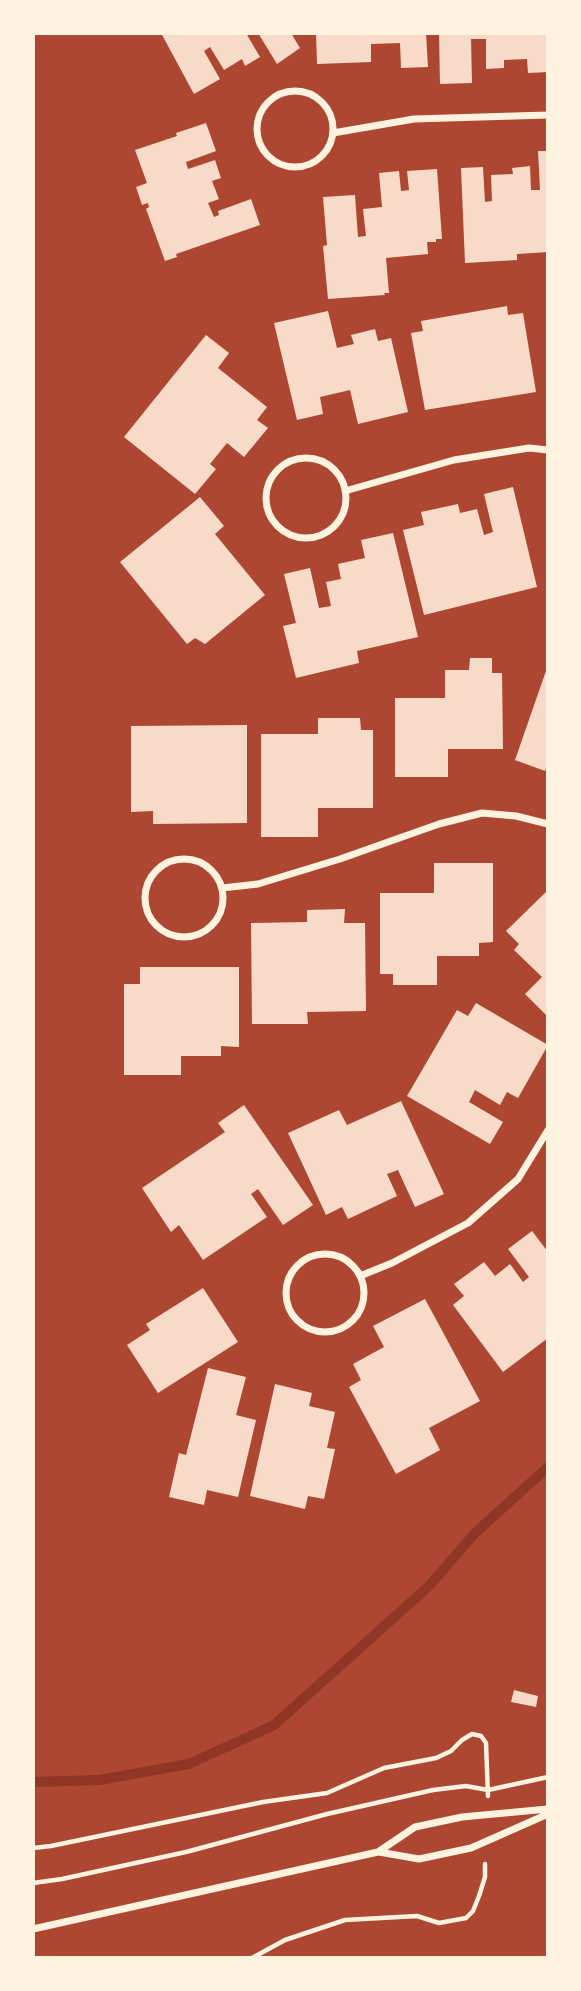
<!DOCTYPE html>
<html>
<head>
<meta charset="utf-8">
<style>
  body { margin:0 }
  #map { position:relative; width:581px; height:1991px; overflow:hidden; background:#c8553d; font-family:Helvetica,sans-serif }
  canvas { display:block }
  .frame { position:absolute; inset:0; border:35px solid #fff3e0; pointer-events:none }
</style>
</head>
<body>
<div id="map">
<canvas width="581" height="1991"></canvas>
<div class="frame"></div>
</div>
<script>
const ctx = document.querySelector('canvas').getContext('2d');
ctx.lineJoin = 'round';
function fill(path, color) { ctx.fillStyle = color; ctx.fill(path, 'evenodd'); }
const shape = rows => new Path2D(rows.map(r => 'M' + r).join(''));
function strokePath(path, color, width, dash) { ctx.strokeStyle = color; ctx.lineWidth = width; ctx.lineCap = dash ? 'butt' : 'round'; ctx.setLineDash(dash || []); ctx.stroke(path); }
fill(shape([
  [33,33,548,33,548,1958,33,1958]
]), '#ae4732');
strokePath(shape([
  [33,1782,99,1780,189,1764,274,1725,429,1586,475,1533,548,1467]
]), '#8f3625', 10);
fill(shape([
  [161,33,246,33,260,57,245,66,242,59,224,70,210,47,204,51,220,79,194,94],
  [258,33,291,33,300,48,277,64],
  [316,33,426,33,428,67,401,68,400,43,371,44,371,62,317,64],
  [439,33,548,33,548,72,528,73,527,59,504,60,504,68,486,69,486,39,471,39,472,83,440,84],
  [206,123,216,151,186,162,188,169,215,160,221,178,212,181,219,199,208,203,214,217,219,215,218,211,251,199,260,225,176,254,177,257,165,261,146,209,149,207,148,203,142,205,136,187,147,183,135,150,177,136,176,133],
  [538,151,548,151,548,252,517,254,517,260,465,263,461,168,483,167,485,202,492,201,491,175,513,174,512,168,530,166,531,190,540,190],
  [437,169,442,239,436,239,436,242,427,242,428,254,386,258,389,293,384,293,385,295,328,299,323,246,327,245,323,197,355,195,358,237,366,236,363,209,382,207,379,173,399,171,401,191,409,190,407,171],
  [507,306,508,315,523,313,536,392,425,410,411,333,423,331,421,321],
  [328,311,337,348,354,344,351,335,375,329,378,341,391,338,408,412,358,424,350,390,320,397,323,414,297,420,274,323],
  [206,335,229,353,218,368,267,407,257,420,268,428,244,457,227,443,210,464,216,469,195,494,124,437],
  [513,487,537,587,424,615,403,530,424,525,421,512,458,504,460,513,477,509,484,535,493,532,484,494],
  [200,497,224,526,215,534,265,595,205,644,195,638,187,644,120,562],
  [393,533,418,637,357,651,359,663,296,678,283,626,296,623,284,574,310,568,319,608,331,606,326,582,341,579,338,564,365,558,361,540],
  [470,658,492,658,492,673,502,673,503,749,448,749,448,777,395,777,395,698,445,698,445,670,469,670],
  [547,668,548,764,545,771,515,760],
  [318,718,360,718,361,730,373,730,373,808,318,808,318,837,261,837,261,734,318,734],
  [247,725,247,823,153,824,153,811,131,812,131,726],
  [434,863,493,863,493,942,479,943,479,956,437,956,437,985,393,985,393,974,380,974,380,893,434,893],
  [548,890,548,1017,525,994,542,977,514,950,519,944,506,931],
  [345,909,344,923,365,923,366,1011,307,1012,308,1024,252,1024,251,923,307,922,307,910],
  [140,967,239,967,239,1047,221,1046,221,1056,181,1056,181,1075,124,1075,124,984,140,984],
  [476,1003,548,1045,518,1098,507,1092,500,1105,475,1090,469,1102,503,1122,490,1144,407,1096,457,1010,468,1016],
  [401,1101,444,1194,415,1207,398,1170,387,1174,397,1196,348,1219,342,1207,326,1215,288,1133,339,1110,347,1125],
  [244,1105,313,1205,283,1225,258,1189,251,1194,267,1217,203,1260,179,1225,171,1232,142,1188,225,1132,218,1123],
  [532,1231,548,1252,548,1338,503,1372,453,1305,464,1296,454,1284,484,1262,495,1276,510,1264,523,1282,529,1277,508,1249],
  [203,1288,238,1342,158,1393,127,1345,150,1330,146,1324],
  [425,1299,480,1401,429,1428,440,1450,396,1474,349,1387,361,1380,353,1364,384,1347,373,1326],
  [208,1368,246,1377,236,1415,256,1420,238,1497,207,1490,204,1505,169,1497,179,1453,186,1455],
  [275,1384,312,1393,309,1406,335,1412,327,1448,335,1449,324,1499,308,1496,305,1509,250,1496],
  [514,1690,538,1696,536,1707,511,1702]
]), '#f7dbc8');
strokePath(shape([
  [33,1848,51,1846,263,1802,327,1793,384,1768,436,1758,451,1751,462,1740,472,1734,481,1736,486,1743,488,1796],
  [33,1883,62,1879,186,1852,327,1814,433,1790,466,1786,488,1790,548,1777],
  [252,1958,285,1940,345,1920,417,1916,439,1923,466,1918,473,1911,479,1896,485,1877,485,1864]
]), '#fff3e0', 4.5);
strokePath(shape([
  '257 129a38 38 0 1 1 76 0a38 38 0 1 1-76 0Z',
  [333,133,414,119,548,115],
  '266 498a40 40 0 1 1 80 0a40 40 0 1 1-80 0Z',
  [345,491,454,460,529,448,548,450],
  '145 898a39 39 0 1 1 78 0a39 39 0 1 1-78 0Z',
  [222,888,258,884,340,859,439,824,482,813,516,816,548,824],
  '286 1293a39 39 0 1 1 78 0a39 39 0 1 1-78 0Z',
  [360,1276,392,1263,468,1223,518,1179,548,1130],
  [379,1852,419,1859,471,1848,548,1814],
  [33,1929,378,1852,415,1827,462,1817,548,1809]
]), '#fff3e0', 7);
</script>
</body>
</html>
